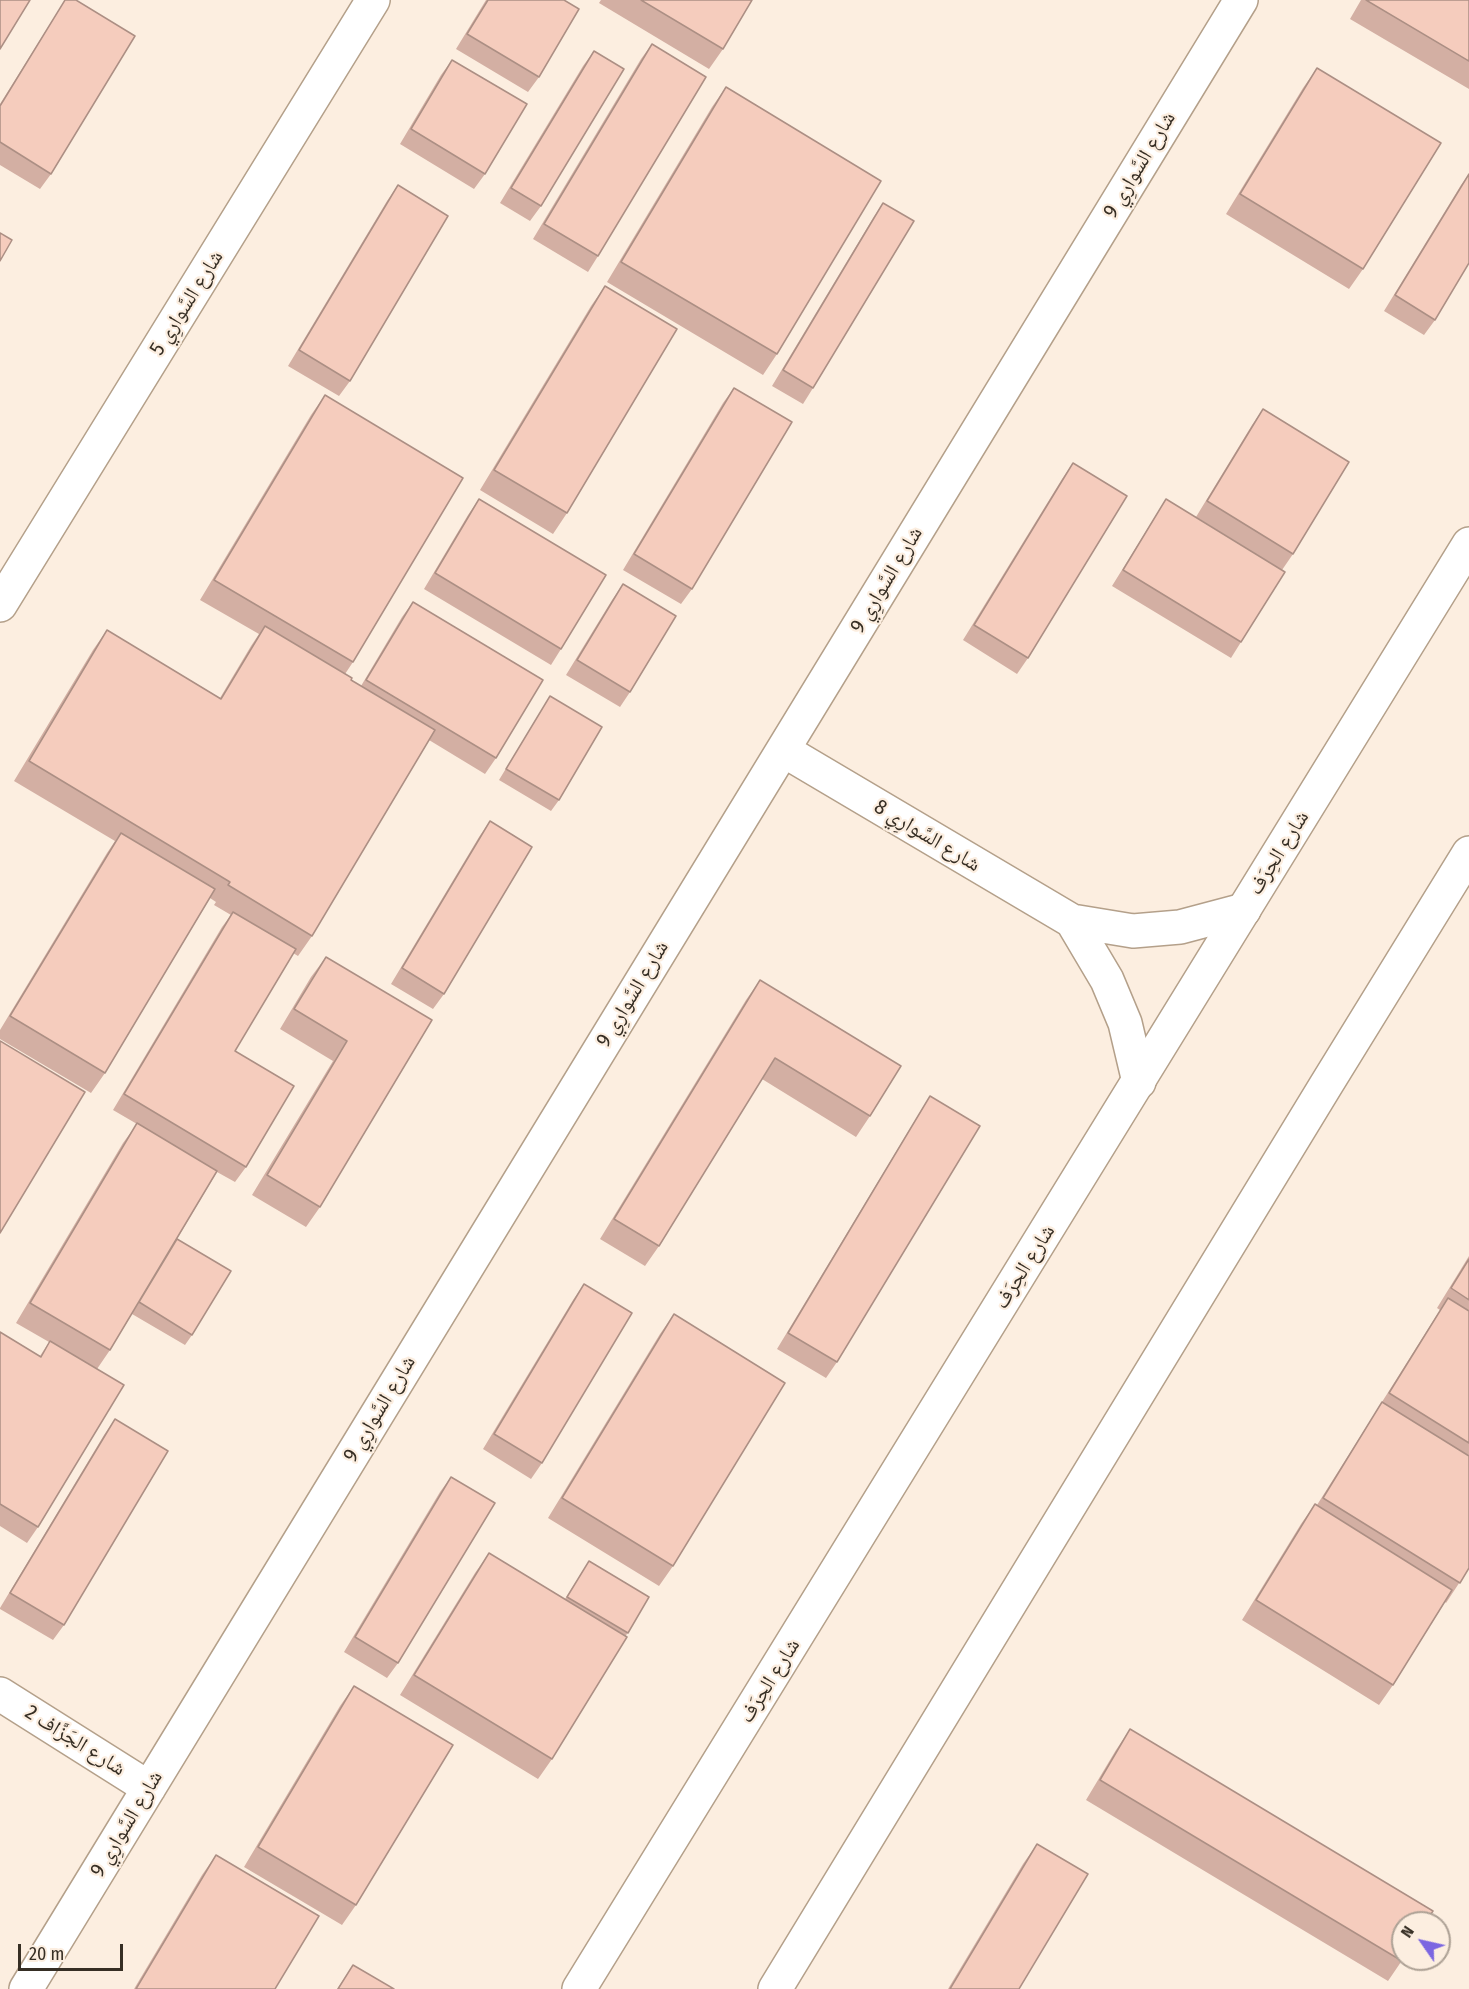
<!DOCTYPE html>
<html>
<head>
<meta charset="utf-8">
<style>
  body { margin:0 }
  #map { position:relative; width:1469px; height:1989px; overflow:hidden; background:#fceee0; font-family:"Fira Sans Condensed",sans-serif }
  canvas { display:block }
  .north { position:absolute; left:1391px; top:1911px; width:60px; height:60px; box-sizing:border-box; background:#fceee0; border:2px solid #ada195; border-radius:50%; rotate:304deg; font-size:16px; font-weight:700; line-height:24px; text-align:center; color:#362e24 }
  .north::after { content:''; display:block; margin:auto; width:21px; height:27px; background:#7b66e1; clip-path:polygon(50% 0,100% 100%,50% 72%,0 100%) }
  .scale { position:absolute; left:18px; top:1944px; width:105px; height:27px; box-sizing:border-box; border:3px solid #362e24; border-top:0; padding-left:8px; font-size:18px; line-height:21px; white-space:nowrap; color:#362e24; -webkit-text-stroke:4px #fceee0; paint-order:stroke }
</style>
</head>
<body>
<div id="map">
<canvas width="1469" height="1989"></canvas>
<div class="north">N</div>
<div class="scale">20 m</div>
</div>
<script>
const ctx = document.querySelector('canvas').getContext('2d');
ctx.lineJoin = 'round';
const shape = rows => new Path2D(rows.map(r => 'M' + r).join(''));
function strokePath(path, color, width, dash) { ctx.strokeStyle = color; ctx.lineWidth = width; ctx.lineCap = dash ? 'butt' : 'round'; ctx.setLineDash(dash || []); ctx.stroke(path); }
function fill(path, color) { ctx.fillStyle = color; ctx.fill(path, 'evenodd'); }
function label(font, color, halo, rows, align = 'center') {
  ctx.font = font + ' "Fira Sans Condensed","Noto Naskh Arabic",sans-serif'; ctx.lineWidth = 4.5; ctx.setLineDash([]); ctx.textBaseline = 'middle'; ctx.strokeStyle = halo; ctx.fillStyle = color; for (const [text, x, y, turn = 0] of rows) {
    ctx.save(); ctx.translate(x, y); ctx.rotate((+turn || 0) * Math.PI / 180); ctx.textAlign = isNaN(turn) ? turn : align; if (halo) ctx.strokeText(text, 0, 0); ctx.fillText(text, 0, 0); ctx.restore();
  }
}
const street = shape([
  [0,605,373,0],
  [783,750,1072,921,1133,931,1180,927,1244,910],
  [1072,921,1107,980,1125,1023,1139,1082],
  [0,1694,149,1788],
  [26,1989,1241,0]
]);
const secondary = shape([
  [579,1989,1469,544],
  [775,1989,1326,1085,1469,853]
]);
strokePath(street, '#b4a08a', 36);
strokePath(secondary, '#b4a08a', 36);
strokePath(street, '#fff', 33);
strokePath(secondary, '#fff', 33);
fill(shape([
  [65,0,51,174,40,189,0,165,0,104],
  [486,0,564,0,539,77,528,92,456,49],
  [601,0,752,0,723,49,709,69,599,3],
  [1361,0,1469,0,1469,89,1350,19],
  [652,44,598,256,588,272,533,239,641,59],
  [594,51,541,206,530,221,500,203,583,66],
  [452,60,485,174,474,189,400,144,441,75],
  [1317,68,1363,269,1349,289,1226,214,1303,88],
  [726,87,777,354,763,375,607,282,712,107],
  [1469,174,1435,320,1424,335,1384,311,1461,185],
  [398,185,350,381,339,396,288,366,387,201],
  [883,203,813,388,803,404,772,386,873,218],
  [605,286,567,513,553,534,480,490,591,306],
  [734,388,692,589,681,604,623,570,723,403],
  [325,395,353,662,345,674,351,680,361,686,402,617,413,602,496,758,485,774,429,740,312,936,298,956,293,953,235,1051,246,1167,235,1182,217,1172,177,1239,192,1335,185,1345,132,1314,110,1350,97,1369,38,1527,27,1543,0,1526,0,1332,40,1356,49,1342,16,1323,123,1143,137,1124,113,1110,222,927,231,915,214,905,216,902,210,898,105,1073,91,1093,0,1039,0,1030,107,853,115,841,14,781,93,650,107,630,220,698,251,646,259,634,200,600,311,415],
  [1263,409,1293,554,1282,570,1196,517,1252,425],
  [1073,463,1028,658,1017,674,963,640,1062,479],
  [479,499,561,649,551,665,424,589,468,515],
  [1166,499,1241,642,1231,658,1112,586,1156,515],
  [623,584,630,692,620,707,566,675,612,600],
  [550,696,559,800,551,811,499,780],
  [490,821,444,994,433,1009,391,984,479,837],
  [326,957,432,1020,320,1207,306,1227,252,1195,333,1061,280,1029,311,977],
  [760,980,870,1116,856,1137,762,1079,659,1246,645,1266,600,1239,746,1000],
  [930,1096,837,1362,826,1378,777,1349,920,1112],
  [1469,1256,1469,1568,1446,1603,1445,1602,1393,1685,1379,1705,1242,1620,1301,1524,1315,1504,1317,1505,1440,1310,1437,1308],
  [584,1284,542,1463,531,1479,483,1449,573,1300],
  [674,1314,673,1566,659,1586,548,1518,660,1334],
  [115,1419,64,1625,53,1640,0,1609,0,1608,104,1435],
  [451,1477,398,1663,387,1678,344,1652,440,1492],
  [489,1553,565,1599,589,1561,649,1597,552,1759,538,1779,400,1695,475,1573],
  [354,1686,356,1905,342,1925,244,1867,340,1706],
  [1130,1729,1403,1959,1388,1981,1086,1800,1116,1750],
  [1037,1844,1019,1989,948,1989,1023,1864],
  [216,1855,275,1989,134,1989,202,1875],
  [353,1965,394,1989,337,1989]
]), '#d3afa3');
const building = shape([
  [0,0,30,0,0,49,0,0],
  [65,0,76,0,135,36,51,174,0,142,0,106,65,0],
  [488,0,564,0,579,9,539,77,467,34,488,0],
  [641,0,752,0,723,49,641,0],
  [1366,0,1469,0,1469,61,1366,0],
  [652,44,706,77,598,256,544,224,652,44],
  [594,51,624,69,541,206,511,188,594,51],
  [452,60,527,104,485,174,411,129,452,60],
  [1317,68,1441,143,1363,269,1240,194,1317,68],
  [726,87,881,181,777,354,621,262,726,87],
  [1469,174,1469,263,1435,320,1395,295,1469,174],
  [398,185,448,216,350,381,299,350,398,185],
  [883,203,914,221,813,388,783,370,883,203],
  [0,233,12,240,0,261,0,233],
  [605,286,677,329,567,513,494,470,605,286],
  [734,388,792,422,692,589,634,554,734,388],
  [325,395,463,478,353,662,214,580,325,395],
  [1263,409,1349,462,1293,554,1207,501,1263,409],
  [1073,463,1127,496,1028,658,974,625,1073,463],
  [479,499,606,575,561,649,435,573,479,499],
  [1166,499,1285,572,1241,642,1123,570,1166,499],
  [623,584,676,616,630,692,577,660,623,584],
  [413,602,543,680,496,758,366,680,413,602],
  [265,626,352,678,351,680,435,730,312,936,228,885,230,882,29,761,107,630,221,699,265,626],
  [550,696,602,727,559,800,506,769,550,696],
  [490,821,532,847,444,994,402,968,490,821],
  [121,833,215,889,105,1073,10,1016,121,833],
  [233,912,296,949,235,1051,294,1086,246,1167,124,1094,233,912],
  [326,957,432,1020,320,1207,267,1175,347,1041,294,1009,326,957],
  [760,980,901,1066,870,1116,775,1058,659,1246,614,1219,760,980],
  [0,1041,85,1092,0,1233,0,1041],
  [930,1096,980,1126,837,1362,788,1333,930,1096],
  [137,1123,217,1171,110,1350,30,1303,137,1123],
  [177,1239,231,1271,192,1335,139,1302,177,1239],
  [1469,1259,1469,1300,1451,1288,1469,1259],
  [584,1284,632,1313,542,1463,494,1434,584,1284],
  [1448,1298,1469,1311,1469,1443,1389,1393,1448,1298],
  [674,1314,785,1383,673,1566,562,1498,674,1314],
  [0,1332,41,1357,50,1341,124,1385,38,1527,0,1504,0,1332],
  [1382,1402,1469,1456,1469,1568,1460,1583,1323,1498,1382,1402],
  [115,1419,168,1451,64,1625,10,1593,115,1419],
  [451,1477,495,1503,398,1663,355,1637,451,1477],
  [1315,1504,1452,1590,1393,1685,1256,1600,1315,1504],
  [489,1553,627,1637,552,1759,414,1675,489,1553],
  [589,1561,649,1597,628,1633,567,1597,589,1561],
  [354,1686,453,1745,356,1905,258,1847,354,1686],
  [1130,1729,1433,1911,1425,1923,1403,1923,1403,1959,1402,1961,1100,1780,1130,1729],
  [1037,1844,1088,1874,1019,1989,950,1989,1037,1844],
  [216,1855,319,1916,275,1989,136,1989,216,1855],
  [353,1965,394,1989,338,1989,353,1965]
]);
fill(building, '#f5ccbd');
strokePath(building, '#ac8f84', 1.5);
label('21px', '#362e24', '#fceee0', [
  ["شارع السَّوارِي 9",1140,165,-59],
  ["شارع السَّوارِي 5",187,303,-58],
  ["شارع السَّوارِي 9",887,580,-59],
  ["شارع السَّوارِي 8",927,836,31],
  ["شارع الحِرَف",1279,853,-58],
  ["شارع السَّوارِي 9",633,994,-59],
  ["شارع الحِرَف",1025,1267,-58],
  ["شارع السَّوارِي 9",380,1409,-59],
  ["شارع الحِرَف",770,1681,-58],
  ["شارع الجَزَّاف 2",75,1741,32],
  ["شارع السَّوارِي 9",127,1824,-59]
]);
</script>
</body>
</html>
